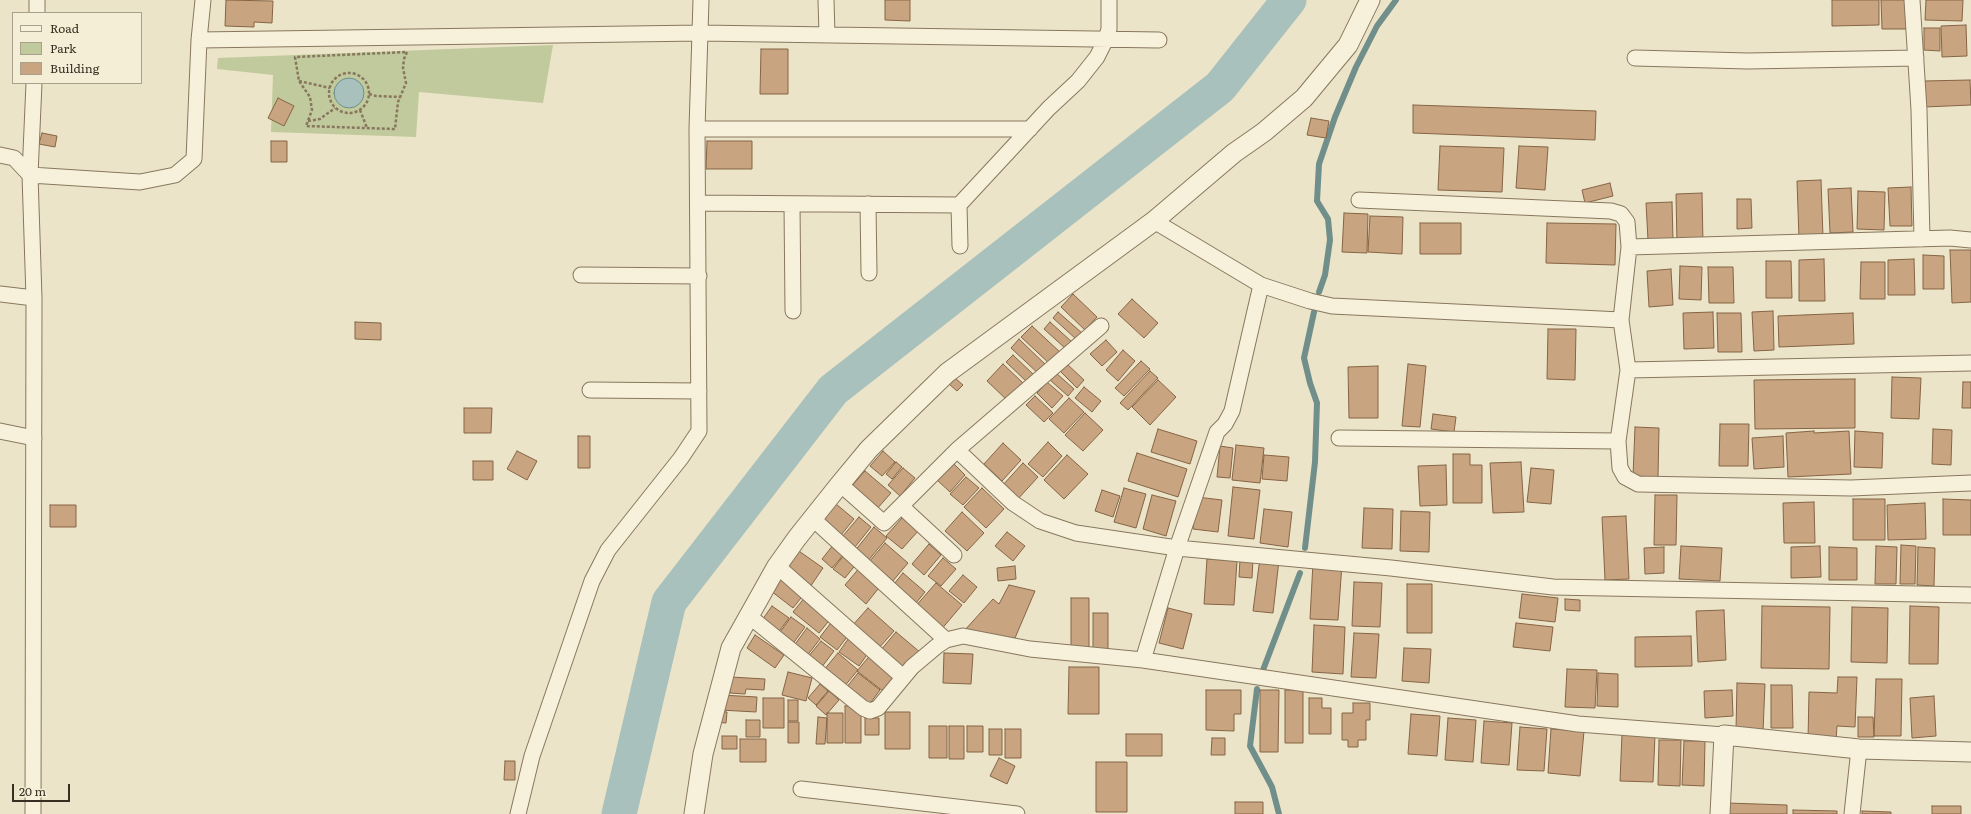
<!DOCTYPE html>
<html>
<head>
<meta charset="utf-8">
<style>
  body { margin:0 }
  #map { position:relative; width:1971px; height:814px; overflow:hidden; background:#ece4c8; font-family:Literata,serif }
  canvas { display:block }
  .legend { position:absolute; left:12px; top:12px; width:130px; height:72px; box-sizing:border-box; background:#f4eed7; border:1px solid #a9a18e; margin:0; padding:5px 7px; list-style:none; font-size:12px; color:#392e21 }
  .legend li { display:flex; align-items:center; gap:8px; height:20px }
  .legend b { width:20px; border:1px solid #a9a18e }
  .scale { position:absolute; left:12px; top:784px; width:58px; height:18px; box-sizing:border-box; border:2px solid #392e21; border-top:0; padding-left:5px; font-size:12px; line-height:14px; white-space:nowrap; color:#392e21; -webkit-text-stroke:3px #f4eed7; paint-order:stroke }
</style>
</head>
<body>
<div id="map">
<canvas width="1971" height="814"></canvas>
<ul class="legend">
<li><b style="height:5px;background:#f7f1db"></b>Road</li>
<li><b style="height:11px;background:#c1ca9c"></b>Park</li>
<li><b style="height:11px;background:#c8a480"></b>Building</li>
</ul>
<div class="scale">20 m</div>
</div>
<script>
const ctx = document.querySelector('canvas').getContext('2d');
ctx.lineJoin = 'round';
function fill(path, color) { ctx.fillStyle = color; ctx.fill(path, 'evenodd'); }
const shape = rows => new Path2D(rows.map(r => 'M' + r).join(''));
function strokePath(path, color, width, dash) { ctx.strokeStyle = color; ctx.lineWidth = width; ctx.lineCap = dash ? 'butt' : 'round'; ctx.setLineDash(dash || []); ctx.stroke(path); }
fill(shape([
  [553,45,543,103,419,92,416,137,271,132,273,75,217,69,218,58]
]), '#c1ca9c');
const water = shape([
  '334 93a15 15 0 1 1 30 0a15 15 0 1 1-30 0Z'
]);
fill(water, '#a9c1bc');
strokePath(water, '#708f8a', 1);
strokePath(shape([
  [1319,292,1325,275,1330,240,1328,219,1317,201,1319,164,1335,117,1356,67,1377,26,1396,0],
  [1305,548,1315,462,1317,403,1310,383,1304,358,1314,312],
  [1263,670,1300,573],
  [1257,689,1250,746,1272,787,1279,814]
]), '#708f8a', 6);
strokePath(shape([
  [619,814,669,602,833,390,1220,87,1289,0]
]), '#a9c1bc', 35);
const building = shape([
  [226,0,273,1,272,23,254,22,254,27,225,26,226,0],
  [885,0,910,0,910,21,885,20,885,0],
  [1832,0,1879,0,1879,25,1832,26,1832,0],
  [1881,0,1909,0,1910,29,1882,29,1881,0],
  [1926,0,1963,0,1962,21,1925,20,1926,0],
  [1966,25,1967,56,1942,57,1941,26,1966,25],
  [1924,28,1940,28,1940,51,1924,50,1924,28],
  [761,49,788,49,788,94,760,94,761,49],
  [1970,80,1971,105,1924,107,1924,81,1970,80],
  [278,98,294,106,284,126,268,118,278,98],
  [1413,105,1596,111,1595,140,1413,133,1413,105],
  [1311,118,1329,121,1326,138,1307,135,1311,118],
  [42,133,57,136,55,147,39,144,42,133],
  [271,141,287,141,287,162,271,162,271,141],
  [707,141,752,141,752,169,706,169,707,141],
  [1440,146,1504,148,1502,192,1438,190,1440,146],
  [1519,146,1548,147,1545,190,1516,188,1519,146],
  [1821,180,1823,237,1799,238,1797,181,1821,180],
  [1610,183,1613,196,1585,203,1582,190,1610,183],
  [1911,187,1912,226,1890,226,1888,188,1911,187],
  [1851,188,1853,232,1830,233,1828,189,1851,188],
  [1858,191,1885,192,1884,230,1857,229,1858,191],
  [1702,193,1703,244,1677,245,1676,194,1702,193],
  [1737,199,1751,199,1752,228,1737,229,1737,199],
  [1672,202,1673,239,1648,240,1646,203,1672,202],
  [1344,213,1368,214,1367,253,1342,252,1344,213],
  [1370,216,1403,217,1402,254,1368,252,1370,216],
  [1420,223,1461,223,1461,254,1420,254,1420,223],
  [1547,223,1616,224,1615,265,1546,263,1547,223],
  [1950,250,1971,250,1971,302,1952,303,1950,250],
  [1923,255,1944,256,1944,289,1923,289,1923,255],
  [1824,259,1825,301,1799,301,1799,260,1824,259],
  [1914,259,1915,295,1888,295,1888,260,1914,259],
  [1766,261,1791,261,1792,298,1766,298,1766,261],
  [1861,262,1885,262,1885,299,1860,299,1861,262],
  [1680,266,1702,267,1701,300,1679,299,1680,266],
  [1708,267,1733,267,1734,303,1709,303,1708,267],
  [1671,269,1673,305,1649,307,1647,271,1671,269],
  [1073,294,1097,317,1085,330,1061,307,1073,294],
  [1132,299,1158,323,1144,338,1118,314,1132,299],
  [1773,311,1774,350,1754,351,1752,312,1773,311],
  [1058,312,1082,333,1076,339,1053,318,1058,312],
  [1713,312,1714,348,1684,349,1683,313,1713,312],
  [1717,313,1741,313,1742,352,1718,352,1717,313],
  [1853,313,1854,344,1779,347,1778,316,1853,313],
  [355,322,381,323,381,340,355,339,355,322],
  [1050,322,1072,342,1066,349,1044,329,1050,322],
  [1032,326,1062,354,1051,365,1021,337,1032,326],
  [1548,329,1576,329,1575,380,1547,379,1548,329],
  [1019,339,1048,367,1040,375,1011,348,1019,339],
  [1106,340,1117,352,1102,366,1090,354,1106,340],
  [1123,350,1135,361,1118,381,1106,370,1123,350],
  [1013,355,1034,375,1027,382,1006,362,1013,355],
  [1141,361,1150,369,1124,396,1115,388,1141,361],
  [1003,364,1024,384,1008,401,987,381,1003,364],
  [1067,364,1084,380,1077,388,1060,371,1067,364],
  [1408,364,1426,366,1420,427,1402,426,1408,364],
  [1378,366,1378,418,1349,418,1348,367,1378,366],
  [1150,371,1158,378,1128,410,1120,403,1150,371],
  [1056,373,1074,389,1068,396,1050,380,1056,373],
  [1892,377,1921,378,1919,419,1891,418,1892,377],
  [955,378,963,385,957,391,949,384,955,378],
  [1855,379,1855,428,1755,429,1754,380,1855,379],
  [1158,380,1176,397,1150,425,1132,407,1158,380],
  [1047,382,1063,396,1052,408,1037,393,1047,382],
  [1963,382,1971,382,1971,408,1962,408,1963,382],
  [1084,387,1101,401,1092,412,1075,398,1084,387],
  [1035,396,1053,413,1044,422,1026,405,1035,396],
  [1069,398,1084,412,1064,433,1049,419,1069,398],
  [464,408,492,408,491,433,464,433,464,408],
  [1085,413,1103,430,1083,451,1065,435,1085,413],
  [1433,414,1456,417,1454,432,1431,429,1433,414],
  [1720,424,1749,424,1748,466,1719,466,1720,424],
  [1635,427,1659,428,1658,477,1633,476,1635,427],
  [1158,429,1197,441,1190,464,1151,452,1158,429],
  [1933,429,1952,430,1951,465,1932,464,1933,429],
  [1814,431,1814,433,1849,431,1851,474,1788,477,1786,433,1814,431],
  [1855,431,1883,433,1882,468,1854,467,1855,431],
  [578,436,590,436,590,468,578,468,578,436],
  [1783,436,1784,467,1754,469,1752,438,1783,436],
  [1048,442,1062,456,1043,477,1028,464,1048,442],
  [1003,443,1021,460,1002,481,984,464,1003,443],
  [1236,445,1264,448,1260,483,1232,480,1236,445],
  [1220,446,1233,448,1230,478,1217,477,1220,446],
  [517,451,537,461,527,480,507,469,517,451],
  [883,451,895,462,882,476,870,466,883,451],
  [1137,453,1187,469,1178,497,1128,481,1137,453],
  [1453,454,1470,454,1470,465,1482,465,1482,503,1453,503,1453,454],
  [1067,455,1088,474,1064,499,1044,480,1067,455],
  [1264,455,1289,457,1287,481,1262,479,1264,455],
  [473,461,493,461,493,480,473,480,473,461],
  [896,462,902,467,892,479,886,474,896,462],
  [952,462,965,475,950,492,936,479,952,462],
  [1521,462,1524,512,1493,513,1490,463,1521,462],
  [1023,463,1038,477,1017,500,1002,486,1023,463],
  [1446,465,1447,505,1420,506,1418,466,1446,465],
  [903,468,915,478,900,496,888,485,903,468],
  [1531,468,1554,470,1551,504,1527,502,1531,468],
  [865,471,891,493,876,510,850,488,865,471],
  [966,477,979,488,963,505,950,494,966,477],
  [1233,487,1260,490,1254,539,1228,536,1233,487],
  [982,488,1004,509,986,528,964,507,982,488],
  [1124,488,1146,494,1136,528,1114,522,1124,488],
  [1102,490,1120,496,1113,517,1095,511,1102,490],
  [1152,495,1176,501,1166,536,1143,529,1152,495],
  [1655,495,1677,495,1676,545,1654,545,1655,495],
  [1197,497,1222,500,1218,532,1193,529,1197,497],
  [1853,499,1885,499,1885,540,1853,540,1853,499],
  [1943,499,1971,500,1971,535,1943,535,1943,499],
  [1814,502,1815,543,1784,543,1783,503,1814,502],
  [1925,503,1926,539,1888,540,1887,505,1925,503],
  [836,504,854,519,841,535,822,520,836,504],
  [50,505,76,505,76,527,50,527,50,505],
  [1364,508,1393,509,1392,549,1362,548,1364,508],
  [1264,509,1292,512,1288,547,1260,543,1264,509],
  [1401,511,1430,512,1429,552,1400,551,1401,511],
  [962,512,984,533,967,551,945,531,962,512],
  [1626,516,1629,579,1605,580,1602,517,1626,516],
  [859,517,871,527,855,547,842,537,859,517],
  [903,517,919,530,902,549,886,536,903,517],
  [874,527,887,538,867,562,854,552,874,527],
  [1007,532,1025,546,1013,561,995,546,1007,532],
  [885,543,908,563,892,582,869,562,885,543],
  [834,544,845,553,832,568,822,559,834,544],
  [929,544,941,555,924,575,912,564,929,544],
  [1901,545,1916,546,1915,584,1900,584,1901,545],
  [1681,546,1722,548,1720,581,1679,579,1681,546],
  [1820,546,1821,577,1791,578,1791,547,1820,546],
  [1876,546,1897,547,1896,584,1875,584,1876,546],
  [1664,547,1664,573,1645,574,1644,548,1664,547],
  [1829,547,1857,548,1857,580,1829,580,1829,547],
  [1918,547,1935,548,1934,586,1917,585,1918,547],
  [796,549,823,568,810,587,785,569,796,549],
  [845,554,857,563,845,578,833,569,845,554],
  [943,558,956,569,941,586,928,576,943,558],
  [1260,558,1279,560,1273,613,1253,611,1260,558],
  [1207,559,1237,561,1234,605,1204,604,1207,559],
  [1240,559,1253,559,1252,578,1239,577,1240,559],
  [1313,562,1342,564,1338,620,1310,619,1313,562],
  [861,566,882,584,866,604,845,585,861,566],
  [1015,566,1016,579,998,581,997,568,1015,566],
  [903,573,925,592,916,603,894,584,903,573],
  [963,575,977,587,964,603,949,591,963,575],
  [783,576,805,593,793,608,771,591,783,576],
  [1354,582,1382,583,1380,627,1352,626,1354,582],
  [936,583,962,605,940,631,914,608,936,583],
  [1407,584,1432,584,1432,633,1407,633,1407,584],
  [1009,585,1035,591,1015,638,981,636,963,632,993,599,999,604,1009,585],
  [1522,594,1558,598,1555,622,1519,618,1522,594],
  [806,596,832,617,819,633,793,612,806,596],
  [1071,598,1089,598,1089,648,1071,648,1071,598],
  [1565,599,1580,600,1580,611,1565,610,1565,599],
  [772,606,789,618,777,634,760,623,772,606],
  [1762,606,1830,607,1829,669,1761,668,1762,606],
  [1910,606,1939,607,1938,664,1909,664,1910,606],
  [1852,607,1888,608,1887,663,1851,662,1852,607],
  [868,608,894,631,878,649,852,626,868,608],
  [1168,608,1192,614,1183,649,1159,643,1168,608],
  [1724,610,1726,660,1698,662,1696,611,1724,610],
  [1093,613,1108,613,1108,649,1093,649,1093,613],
  [791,617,805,627,792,645,778,635,791,617],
  [834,619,851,632,837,650,820,637,834,619],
  [1516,623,1553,627,1550,651,1513,647,1516,623],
  [1314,625,1345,627,1343,674,1312,672,1314,625],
  [807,628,820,639,806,657,793,647,807,628],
  [896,632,921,653,905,672,880,651,896,632],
  [1354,633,1379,634,1376,678,1351,677,1354,633],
  [755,635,784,655,775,668,747,648,755,635],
  [851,635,871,649,859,666,839,652,851,635],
  [1691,636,1692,666,1635,667,1635,637,1691,636],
  [821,641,834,651,821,668,808,657,821,641],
  [1404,648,1431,649,1429,683,1402,681,1404,648],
  [838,653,858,670,843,688,823,671,838,653],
  [872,653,902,677,888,695,857,671,872,653],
  [944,653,973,654,971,684,943,683,944,653],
  [1069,667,1099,667,1099,714,1068,714,1069,667],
  [1567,669,1597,670,1595,708,1565,707,1567,669],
  [788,672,812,678,806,701,782,695,788,672],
  [858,673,880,690,868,706,846,688,858,673],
  [1598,673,1618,674,1618,707,1597,706,1598,673],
  [731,677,765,679,764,690,746,689,745,694,730,693,731,677],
  [1838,677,1857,677,1855,727,1837,726,1836,741,1808,740,1809,692,1837,693,1838,677],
  [1876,679,1902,679,1901,736,1874,736,1876,679],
  [1737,683,1765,684,1763,732,1736,731,1737,683],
  [820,684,828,691,816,705,808,698,820,684],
  [1771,685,1792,685,1793,728,1771,728,1771,685],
  [1206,690,1241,690,1241,714,1234,714,1234,731,1206,730,1206,690],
  [1260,690,1279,690,1278,752,1260,752,1260,690],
  [1285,690,1303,690,1303,743,1285,743,1285,690],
  [1732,690,1733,716,1705,718,1704,691,1732,690],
  [829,691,839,700,826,715,816,706,829,691],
  [721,695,757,697,756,712,720,710,721,695],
  [1934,696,1936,736,1912,738,1910,698,1934,696],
  [763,698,784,698,784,728,763,728,763,698],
  [1309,698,1322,698,1322,708,1331,708,1331,734,1309,734,1309,698],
  [788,700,798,700,798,721,788,721,788,700],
  [1353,703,1370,703,1370,720,1366,720,1366,740,1358,740,1358,747,1348,747,1348,740,1342,740,1342,713,1353,713,1353,703],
  [845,706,861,706,861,743,845,743,845,706],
  [715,711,727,712,726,723,714,722,715,711],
  [885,712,910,712,910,749,885,749,885,712],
  [827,713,843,713,843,743,827,743,827,713],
  [1411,714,1440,716,1437,756,1408,754,1411,714],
  [818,717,827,718,825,744,816,744,818,717],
  [1858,717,1873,717,1874,737,1858,737,1858,717],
  [865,718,879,718,879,735,865,735,865,718],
  [1448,718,1476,720,1473,762,1445,760,1448,718],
  [746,720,760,720,760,737,746,737,746,720],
  [1484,721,1512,723,1509,765,1481,763,1484,721],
  [788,722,799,722,799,743,788,743,788,722],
  [929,726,947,726,947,758,929,758,929,726],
  [949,726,964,726,964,759,949,759,949,726],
  [967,726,983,726,983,752,967,752,967,726],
  [1520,727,1547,729,1544,771,1517,770,1520,727],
  [989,729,1002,729,1002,755,989,755,989,729],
  [1005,729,1021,729,1021,758,1005,758,1005,729],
  [1551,729,1584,731,1580,776,1548,773,1551,729],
  [1126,734,1162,734,1162,756,1126,756,1126,734],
  [1622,734,1655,735,1653,782,1620,781,1622,734],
  [722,736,737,736,737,749,722,749,722,736],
  [1212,738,1225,738,1225,755,1211,755,1212,738],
  [740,739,766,739,766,762,740,762,740,739],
  [1659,740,1681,740,1680,786,1658,785,1659,740],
  [1684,741,1705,741,1704,786,1682,785,1684,741],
  [999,758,1015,766,1007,784,990,776,999,758],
  [505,761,515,761,515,780,504,780,505,761],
  [1096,762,1127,762,1127,812,1096,812,1096,762],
  [1235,802,1263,802,1263,814,1235,814,1235,802],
  [1727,803,1787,805,1787,814,1727,814,1727,803],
  [1932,806,1961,806,1961,814,1932,814,1932,806],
  [1793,810,1837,811,1837,814,1793,814,1793,810],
  [1862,811,1891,812,1891,814,1862,814,1862,811]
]);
fill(building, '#c8a480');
strokePath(building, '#856445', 1);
const minor = shape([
  [826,0,827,35],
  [1912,0,1919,110,1922,239],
  [37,13,37,0],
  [199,40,701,33,1159,40],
  [1635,58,1748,61,1916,58],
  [34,83,30,175,140,182,175,175,194,159,199,40,203,0],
  [697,129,1030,129],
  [0,155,14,158,30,175,34,298,33,814],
  [1359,200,1611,211,1621,214,1627,222,1629,247,1950,238,1971,240],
  [699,203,959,205],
  [792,204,793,311],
  [868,204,869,273],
  [1154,221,1261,285,1310,301,1332,306,1621,320,1628,370,1971,363],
  [960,246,959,205,1049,108,1078,81,1097,57,1106,39,1109,29,1109,0],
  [581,275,699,276],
  [1261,285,1232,411,1225,424,1217,432,1177,548,1391,568,1553,587,1971,595],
  [0,294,34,298],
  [1621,320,1629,247],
  [1628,370,1618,441,1620,468,1625,477,1638,484,1851,488,1971,483],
  [590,390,699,391],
  [0,431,34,438],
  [1339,438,1618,441],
  [957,450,1101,326],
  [840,484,884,523,901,506,954,555],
  [901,506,957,450,1013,503,1040,521,1076,533,1177,548,1143,660],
  [812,518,946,640],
  [777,566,903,677],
  [749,616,863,708,870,711,878,708,912,667,937,646,946,640,963,636,1030,649,1143,660,1578,724,1724,735],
  [801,789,1017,814],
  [518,814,532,756,592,581,608,550,681,458,699,431,697,129,701,0],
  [1852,814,1859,749]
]);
const tertiary = shape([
  [694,814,703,754,731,648,777,566,797,538,840,484,869,449,947,373,1154,221,1234,153,1264,132,1304,98,1348,45,1370,0],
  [1720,814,1724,735,1859,749,1971,752]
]);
strokePath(minor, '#88775e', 17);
strokePath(tertiary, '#88775e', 21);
strokePath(shape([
  [407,52,404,59,403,68,406,83,398,102,395,129,306,126,312,110,310,97,299,81,295,57,407,52],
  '329 93a20 20 0 1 1 40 0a20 20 0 1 1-40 0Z',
  [299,81,330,88],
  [369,94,376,96,401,97],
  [360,110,367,128],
  [308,121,320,119,335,108]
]), '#88775e', 2.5, [3, 2]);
strokePath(minor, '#f7f1db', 15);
strokePath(tertiary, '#f7f1db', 19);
</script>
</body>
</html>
